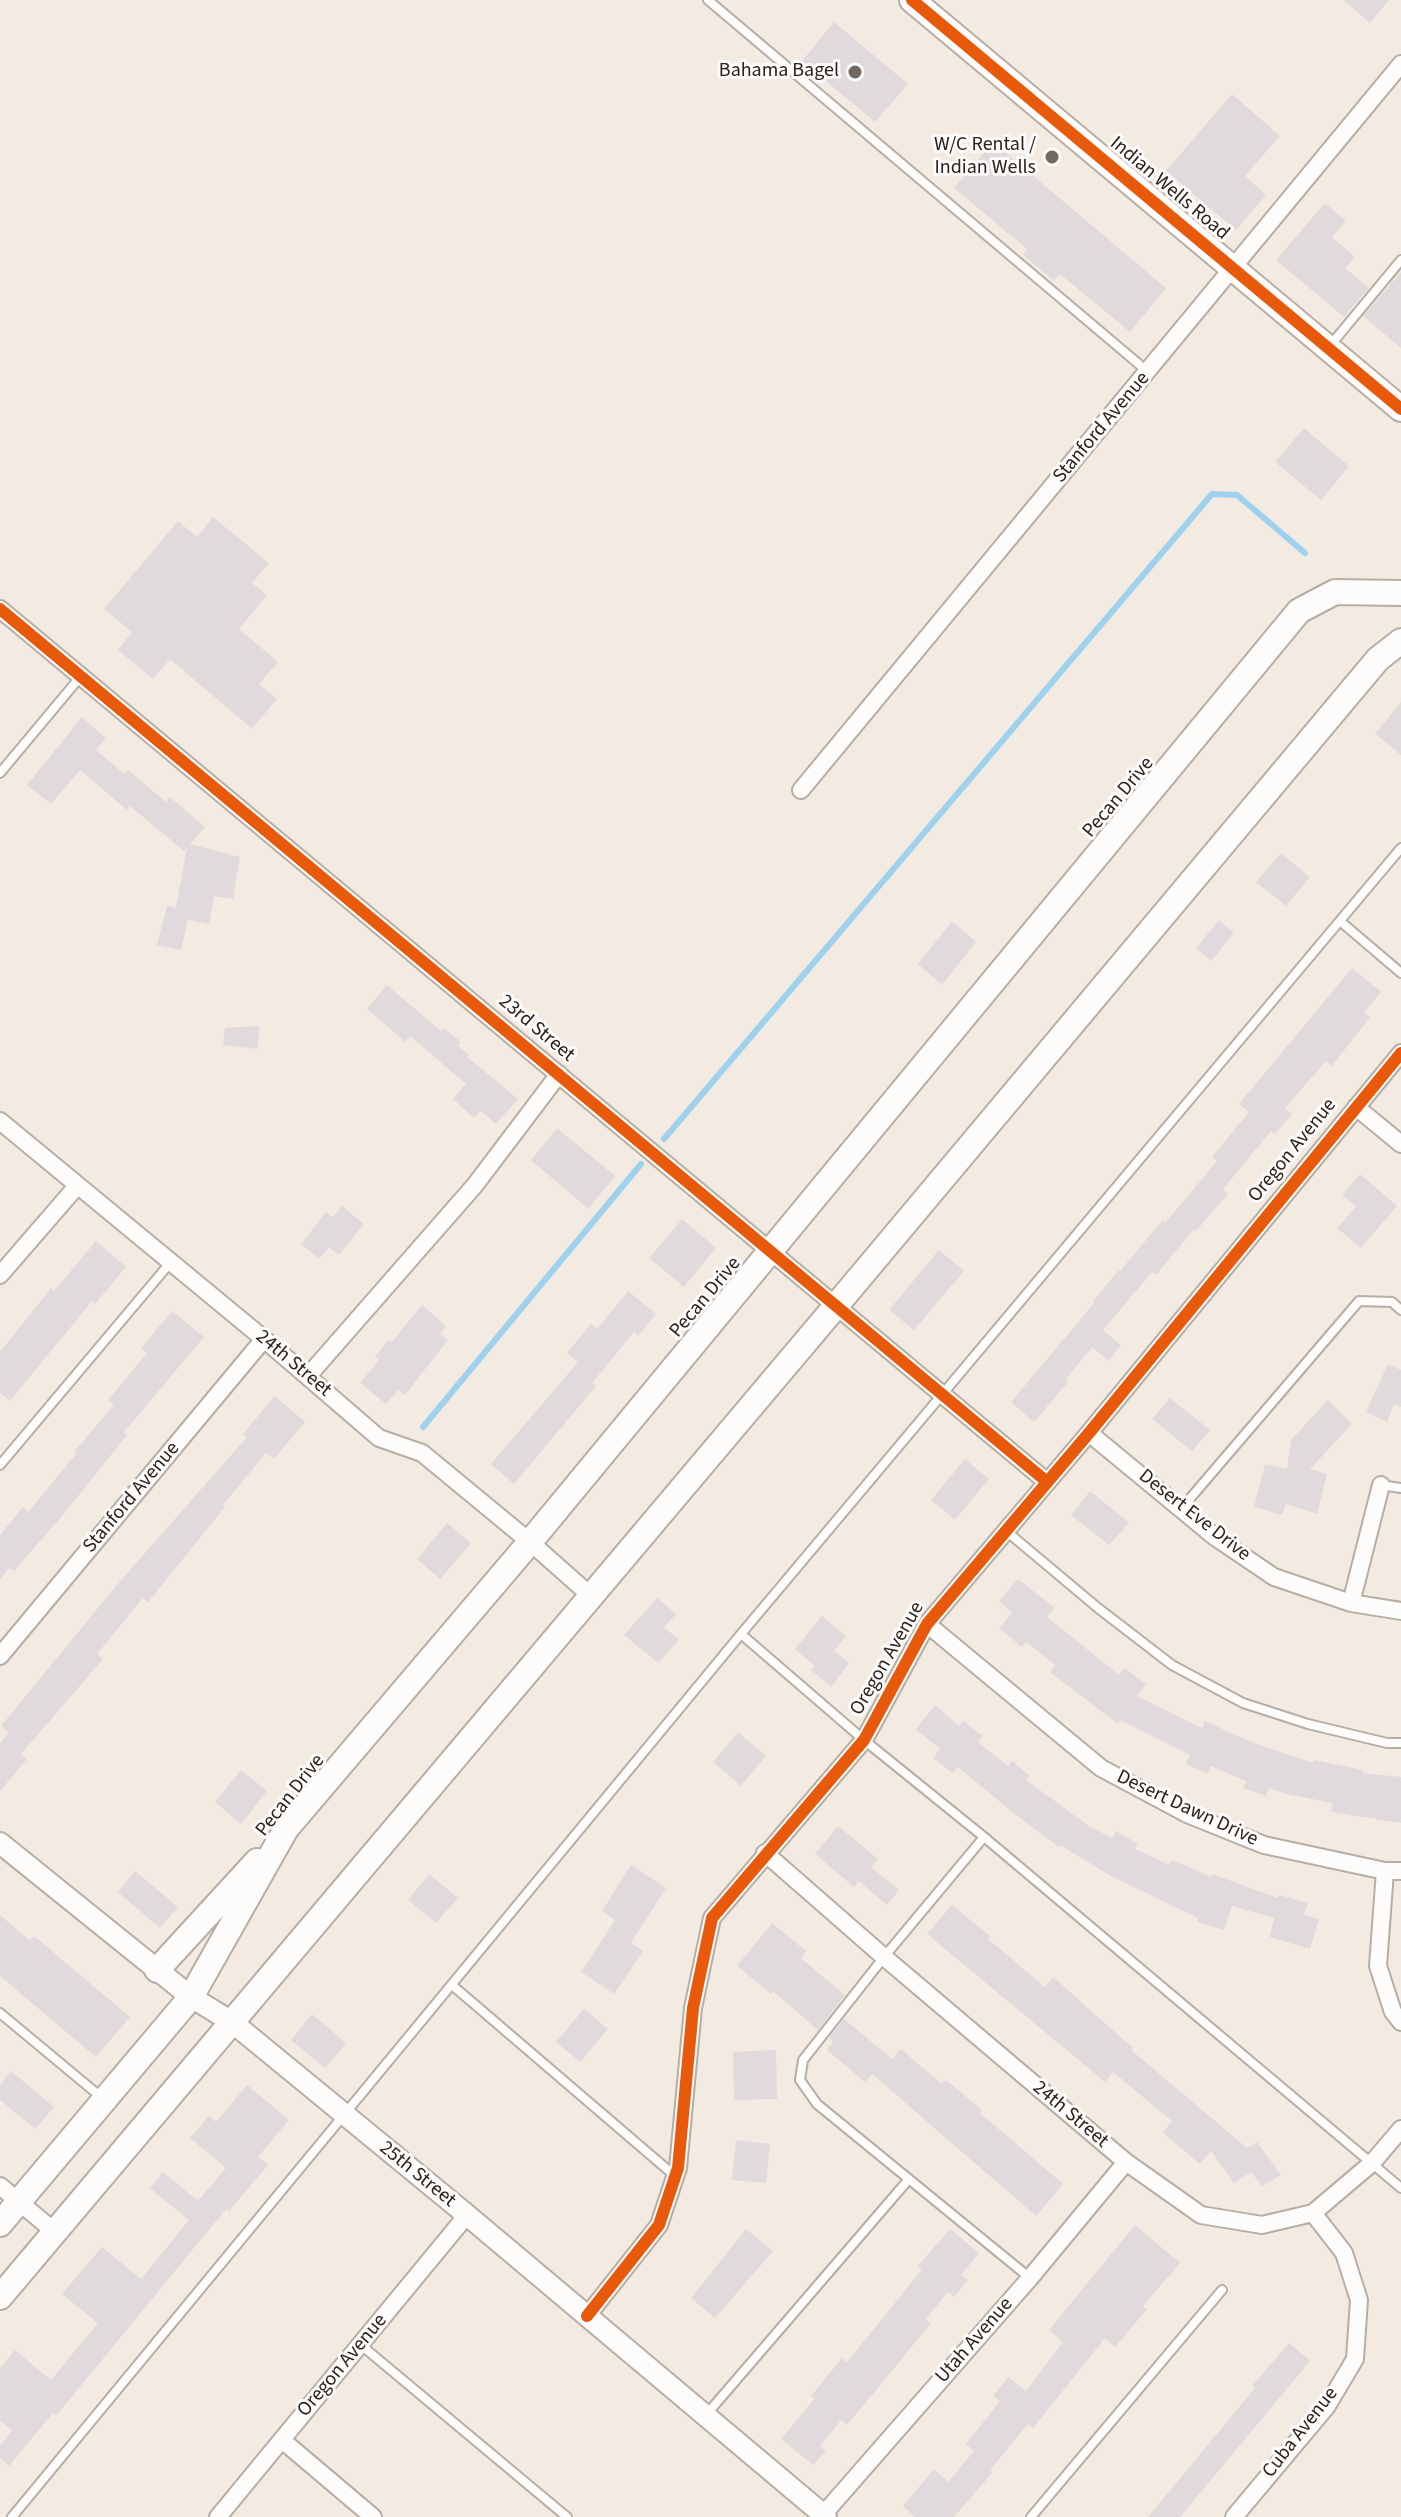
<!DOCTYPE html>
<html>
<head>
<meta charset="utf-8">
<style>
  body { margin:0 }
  canvas { display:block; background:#f3eae2 }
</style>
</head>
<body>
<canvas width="1401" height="2517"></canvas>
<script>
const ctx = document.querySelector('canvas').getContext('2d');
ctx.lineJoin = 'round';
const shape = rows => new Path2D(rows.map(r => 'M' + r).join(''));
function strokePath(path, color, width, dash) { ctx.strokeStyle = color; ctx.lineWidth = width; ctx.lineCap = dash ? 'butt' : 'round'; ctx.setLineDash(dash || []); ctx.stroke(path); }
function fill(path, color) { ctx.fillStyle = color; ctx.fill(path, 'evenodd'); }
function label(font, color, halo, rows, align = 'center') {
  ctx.font = font + ' "Source Sans 3",sans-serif'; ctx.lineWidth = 6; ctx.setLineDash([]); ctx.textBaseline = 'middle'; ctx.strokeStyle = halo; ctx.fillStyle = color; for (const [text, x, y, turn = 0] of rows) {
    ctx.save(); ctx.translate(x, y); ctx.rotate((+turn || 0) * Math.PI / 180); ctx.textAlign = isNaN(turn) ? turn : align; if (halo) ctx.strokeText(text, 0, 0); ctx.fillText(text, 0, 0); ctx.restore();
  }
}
strokePath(shape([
  [664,1139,1212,494,1237,495,1305,553],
  [423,1427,641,1164]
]), '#9ed1ee', 6);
fill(shape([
  [1343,0,1389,0,1370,23],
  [834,22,908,84,875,122,802,61],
  [1232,94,1280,136,1245,176,1266,195,1236,230,1166,171],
  [993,142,1166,288,1130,332,1060,274,1054,281,1023,255,1027,249,954,188],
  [1325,203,1346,221,1332,237,1355,257,1345,268,1369,288,1344,317,1276,260],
  [1401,272,1401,348,1363,316],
  [1304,428,1349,466,1321,500,1275,462],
  [213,517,269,563,252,583,267,595,239,629,278,662,259,684,277,699,252,729,170,659,153,679,118,650,132,632,104,609,178,521,197,537],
  [1401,702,1401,755,1375,734],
  [82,717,106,738,96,750,124,774,128,770,166,802,170,797,205,827,190,844,240,857,233,899,214,896,209,924,188,920,181,950,157,945,167,906,176,908,187,847,184,851,130,806,127,810,80,770,51,804,27,785],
  [1281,853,1310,877,1286,906,1256,882],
  [1219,920,1234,933,1211,961,1196,948],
  [952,921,976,942,942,985,918,964],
  [1352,968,1381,992,1364,1013,1370,1017,1332,1066,1326,1061,1285,1108,1292,1114,1275,1134,1271,1131,1223,1189,1228,1194,1196,1231,1194,1229,1156,1275,1152,1272,1103,1330,1121,1345,1109,1361,1092,1347,1066,1379,1068,1382,1034,1422,1011,1402,1095,1302,1093,1301,1119,1270,1120,1271,1163,1220,1166,1222,1217,1161,1212,1157,1249,1112,1239,1104],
  [387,985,441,1031,444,1028,461,1042,458,1046,469,1055,467,1057,518,1099,496,1124,481,1111,474,1118,453,1099,466,1084,410,1036,405,1042,367,1009],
  [259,1026,258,1049,223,1045,225,1028],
  [557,1128,615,1176,588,1209,531,1160],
  [1360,1174,1397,1206,1361,1248,1337,1228,1356,1207,1342,1195],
  [342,1206,364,1224,339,1255,329,1247,319,1259,301,1244,326,1212,332,1217],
  [682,1219,716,1248,684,1287,649,1258],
  [96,1241,126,1267,95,1304,92,1301,10,1401,0,1393,0,1352,51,1288,54,1291],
  [939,1250,964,1271,914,1330,889,1310],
  [628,1291,656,1314,638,1336,634,1332,592,1383,596,1386,514,1484,491,1464,578,1362,567,1353,591,1324,597,1329],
  [422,1305,446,1326,440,1334,448,1340,405,1395,398,1390,386,1404,360,1383,379,1360,375,1357,388,1340,391,1343],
  [172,1311,204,1337,124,1432,127,1435,62,1516,14,1571,9,1568,0,1579,0,1535,23,1507,28,1512,76,1454,74,1452,114,1405,108,1400,147,1353,141,1348],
  [1388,1364,1401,1370,1401,1407,1394,1404,1387,1422,1366,1412],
  [275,1396,305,1422,274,1459,266,1453,223,1505,225,1507,148,1602,143,1598,97,1654,103,1659,21,1754,27,1759,0,1791,0,1743,9,1732,1,1726,116,1586,247,1437,243,1434],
  [1170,1398,1210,1430,1192,1451,1152,1419],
  [1328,1400,1352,1424,1310,1469,1327,1474,1317,1514,1286,1504,1282,1515,1254,1507,1265,1464,1287,1469,1291,1440],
  [965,1459,989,1479,955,1520,931,1500],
  [1090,1491,1129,1523,1109,1545,1071,1515],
  [447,1523,471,1543,440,1579,417,1559],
  [1018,1579,1055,1608,1047,1617,1119,1675,1124,1668,1146,1684,1137,1696,1202,1728,1205,1721,1249,1741,1313,1763,1314,1760,1363,1770,1363,1773,1401,1777,1401,1823,1331,1812,1333,1803,1286,1794,1269,1788,1266,1796,1243,1788,1246,1781,1211,1766,1207,1774,1186,1764,1190,1755,1120,1720,1118,1724,1050,1672,1055,1665,1026,1642,1022,1647,999,1628,1012,1613,999,1601],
  [657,1598,676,1614,664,1627,679,1640,658,1663,624,1635],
  [822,1616,846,1636,834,1651,849,1663,831,1687,811,1670,815,1666,795,1649],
  [935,1705,959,1726,963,1721,983,1736,978,1742,1008,1766,1012,1761,1030,1776,1026,1780,1089,1826,1112,1838,1116,1831,1138,1844,1135,1849,1169,1865,1172,1860,1211,1877,1212,1874,1278,1898,1279,1895,1308,1903,1304,1915,1319,1919,1310,1949,1270,1937,1274,1918,1232,1906,1224,1930,1197,1922,1198,1918,1111,1876,1060,1845,1059,1847,1016,1815,958,1767,952,1773,933,1758,940,1749,916,1729],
  [738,1732,766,1756,741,1786,713,1762],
  [241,1770,267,1791,241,1824,215,1802],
  [838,1826,878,1859,871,1867,899,1890,887,1905,859,1881,854,1887,815,1854],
  [631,1865,666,1888,631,1943,643,1951,614,1994,581,1972,615,1920,602,1911],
  [135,1871,178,1907,160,1928,118,1892],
  [429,1874,458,1898,436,1923,408,1900],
  [952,1905,990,1936,988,1939,1045,1987,1053,1977,1133,2048,1131,2050,1247,2148,1257,2142,1281,2175,1262,2186,1251,2172,1234,2183,1211,2151,1200,2164,1163,2133,1172,2121,1113,2072,1105,2082,927,1934],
  [0,1915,30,1941,34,1936,130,2017,96,2057,0,1976],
  [772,1923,806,1951,801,1958,845,1995,818,2030,773,1991,771,1994,737,1966],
  [584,2009,608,2029,580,2062,556,2042],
  [312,2014,346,2043,325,2068,291,2040],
  [844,2019,892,2059,901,2049,942,2084,946,2080,982,2110,980,2113,1063,2184,1036,2216,872,2074,865,2082,827,2050,833,2042,829,2038],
  [776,2050,777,2099,734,2100,733,2052],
  [11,2071,54,2107,35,2129,0,2100,0,2085],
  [247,2085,289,2120,258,2157,268,2165,229,2211,226,2209,56,2416,53,2413,9,2466,0,2458,0,2445,12,2431,0,2420,0,2368,15,2350,51,2380,69,2358,98,2323,62,2294,102,2247,141,2279,189,2220,150,2188,163,2172,198,2201,226,2168,190,2138,209,2116,216,2122],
  [736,2140,770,2144,766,2183,732,2180],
  [1135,2225,1180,2263,1143,2306,1147,2309,1115,2347,1105,2338,1033,2428,1028,2424,990,2470,993,2472,954,2517,915,2517,903,2506,934,2469,948,2482,974,2451,966,2444,1000,2401,993,2396,1008,2377,1026,2391,1063,2342,1049,2330],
  [746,2229,773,2251,715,2318,691,2298],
  [950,2229,979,2253,961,2275,968,2280,954,2297,948,2292,926,2319,931,2323,882,2383,847,2425,841,2420,820,2446,826,2451,813,2465,781,2439,815,2398,811,2396,842,2358,847,2362,886,2314,922,2269,918,2266],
  [1289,2343,1310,2361,1180,2517,1148,2517,1255,2388,1252,2386]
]), '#e0dadd');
const service = shape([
  [708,0,1147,371],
  [1329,347,1401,260],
  [0,773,81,676],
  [1340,921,1401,973],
  [0,1465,170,1263],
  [1381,1485,1401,1488],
  [1181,1509,1359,1301,1392,1302,1401,1310],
  [1005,1530,1098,1608,1172,1665,1243,1703,1308,1724,1387,1743,1401,1743],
  [741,1634,864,1740,984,1837,1401,2188],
  [984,1837,884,1957,803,2060,800,2080,817,2104,1030,2278],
  [452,1985,675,2176],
  [0,2013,101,2097],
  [361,2345,567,2517],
  [706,2415,909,2179],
  [12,2517,741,1634,1401,848],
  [1031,2517,1222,2290]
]);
const minor = shape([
  [0,609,1046,1481],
  [801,790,1401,64],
  [1356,1107,1401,1144],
  [0,1121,264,1339,379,1438,422,1453,530,1542,591,1596],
  [0,1275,77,1186],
  [308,1376,475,1185,559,1074],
  [1089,1433,1215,1537,1274,1577,1351,1603,1401,1611],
  [1351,1603,1381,1485],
  [927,1624,1101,1768,1187,1814,1264,1845,1385,1871,1401,1871],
  [0,1656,264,1339],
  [765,1853,884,1957,1126,2162,1201,2215,1262,2225,1313,2213,1372,2163,1401,2129],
  [1385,1871,1378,1966,1393,2012,1401,2022],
  [0,2186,55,2232],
  [587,2316,659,2225,678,2168,693,2008,712,1918,864,1740,927,1624,1089,1433,1401,1053],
  [282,2440,373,2517],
  [218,2517,467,2215],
  [821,2517,1030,2278,1126,2162],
  [1234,2517,1327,2406,1355,2359,1359,2300,1344,2253,1313,2213]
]);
const tertiary = shape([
  [0,1843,191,1997,232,2022,467,2215,826,2517]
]);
const secondary = shape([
  [912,0,1401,409],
  [157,1970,257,1861],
  [0,2224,191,1997,286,1829,530,1542,1299,611,1335,592,1401,593],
  [0,2297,835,1307,1378,659,1401,641]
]);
strokePath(service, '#b6aea5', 12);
strokePath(minor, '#b6aea5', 20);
strokePath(tertiary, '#b6aea5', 24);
strokePath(secondary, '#b6aea5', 28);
strokePath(service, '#fdfcfb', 8);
strokePath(minor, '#fdfcfb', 16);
strokePath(tertiary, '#fdfcfb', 20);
strokePath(secondary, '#fdfcfb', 24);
strokePath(shape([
  [912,0,1401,409],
  [0,609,1046,1481],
  [587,2316,659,2225,678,2168,693,2008,712,1918,864,1740,927,1624,1089,1433,1401,1053]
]), '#e8590c', 12);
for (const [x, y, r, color] of [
  [855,72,8,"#72685f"],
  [1052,157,8,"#72685f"]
]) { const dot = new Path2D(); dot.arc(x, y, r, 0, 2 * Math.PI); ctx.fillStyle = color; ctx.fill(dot); strokePath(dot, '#fbfbfb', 3); }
label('20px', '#2c2218', '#fbfbfb', [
  ["Bahama Bagel",839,72],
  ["W/C Rental /",1036,146],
  ["Indian Wells",1036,169]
], 'right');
label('20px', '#2c2218', '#fbfbfb', [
  ["Indian Wells Road",1169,189,40],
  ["Stanford Avenue",1102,428,-50],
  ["Pecan Drive",1119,798,-50],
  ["23rd Street",536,1029,40],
  ["Oregon Avenue",1293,1151,-51],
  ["Pecan Drive",706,1298,-50],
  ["24th Street",293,1364,40],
  ["Stanford Avenue",132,1498,-50],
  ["Desert Eve Drive",1194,1516,38],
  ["Oregon Avenue",888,1659,-60],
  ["Pecan Drive",291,1796,-52],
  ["Desert Dawn Drive",1187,1809,25],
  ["24th Street",1070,2115,40],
  ["25th Street",417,2175,39],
  ["Utah Avenue",975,2341,-49],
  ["Oregon Avenue",343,2366,-50],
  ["Cuba Avenue",1301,2433,-52]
]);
</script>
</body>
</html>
